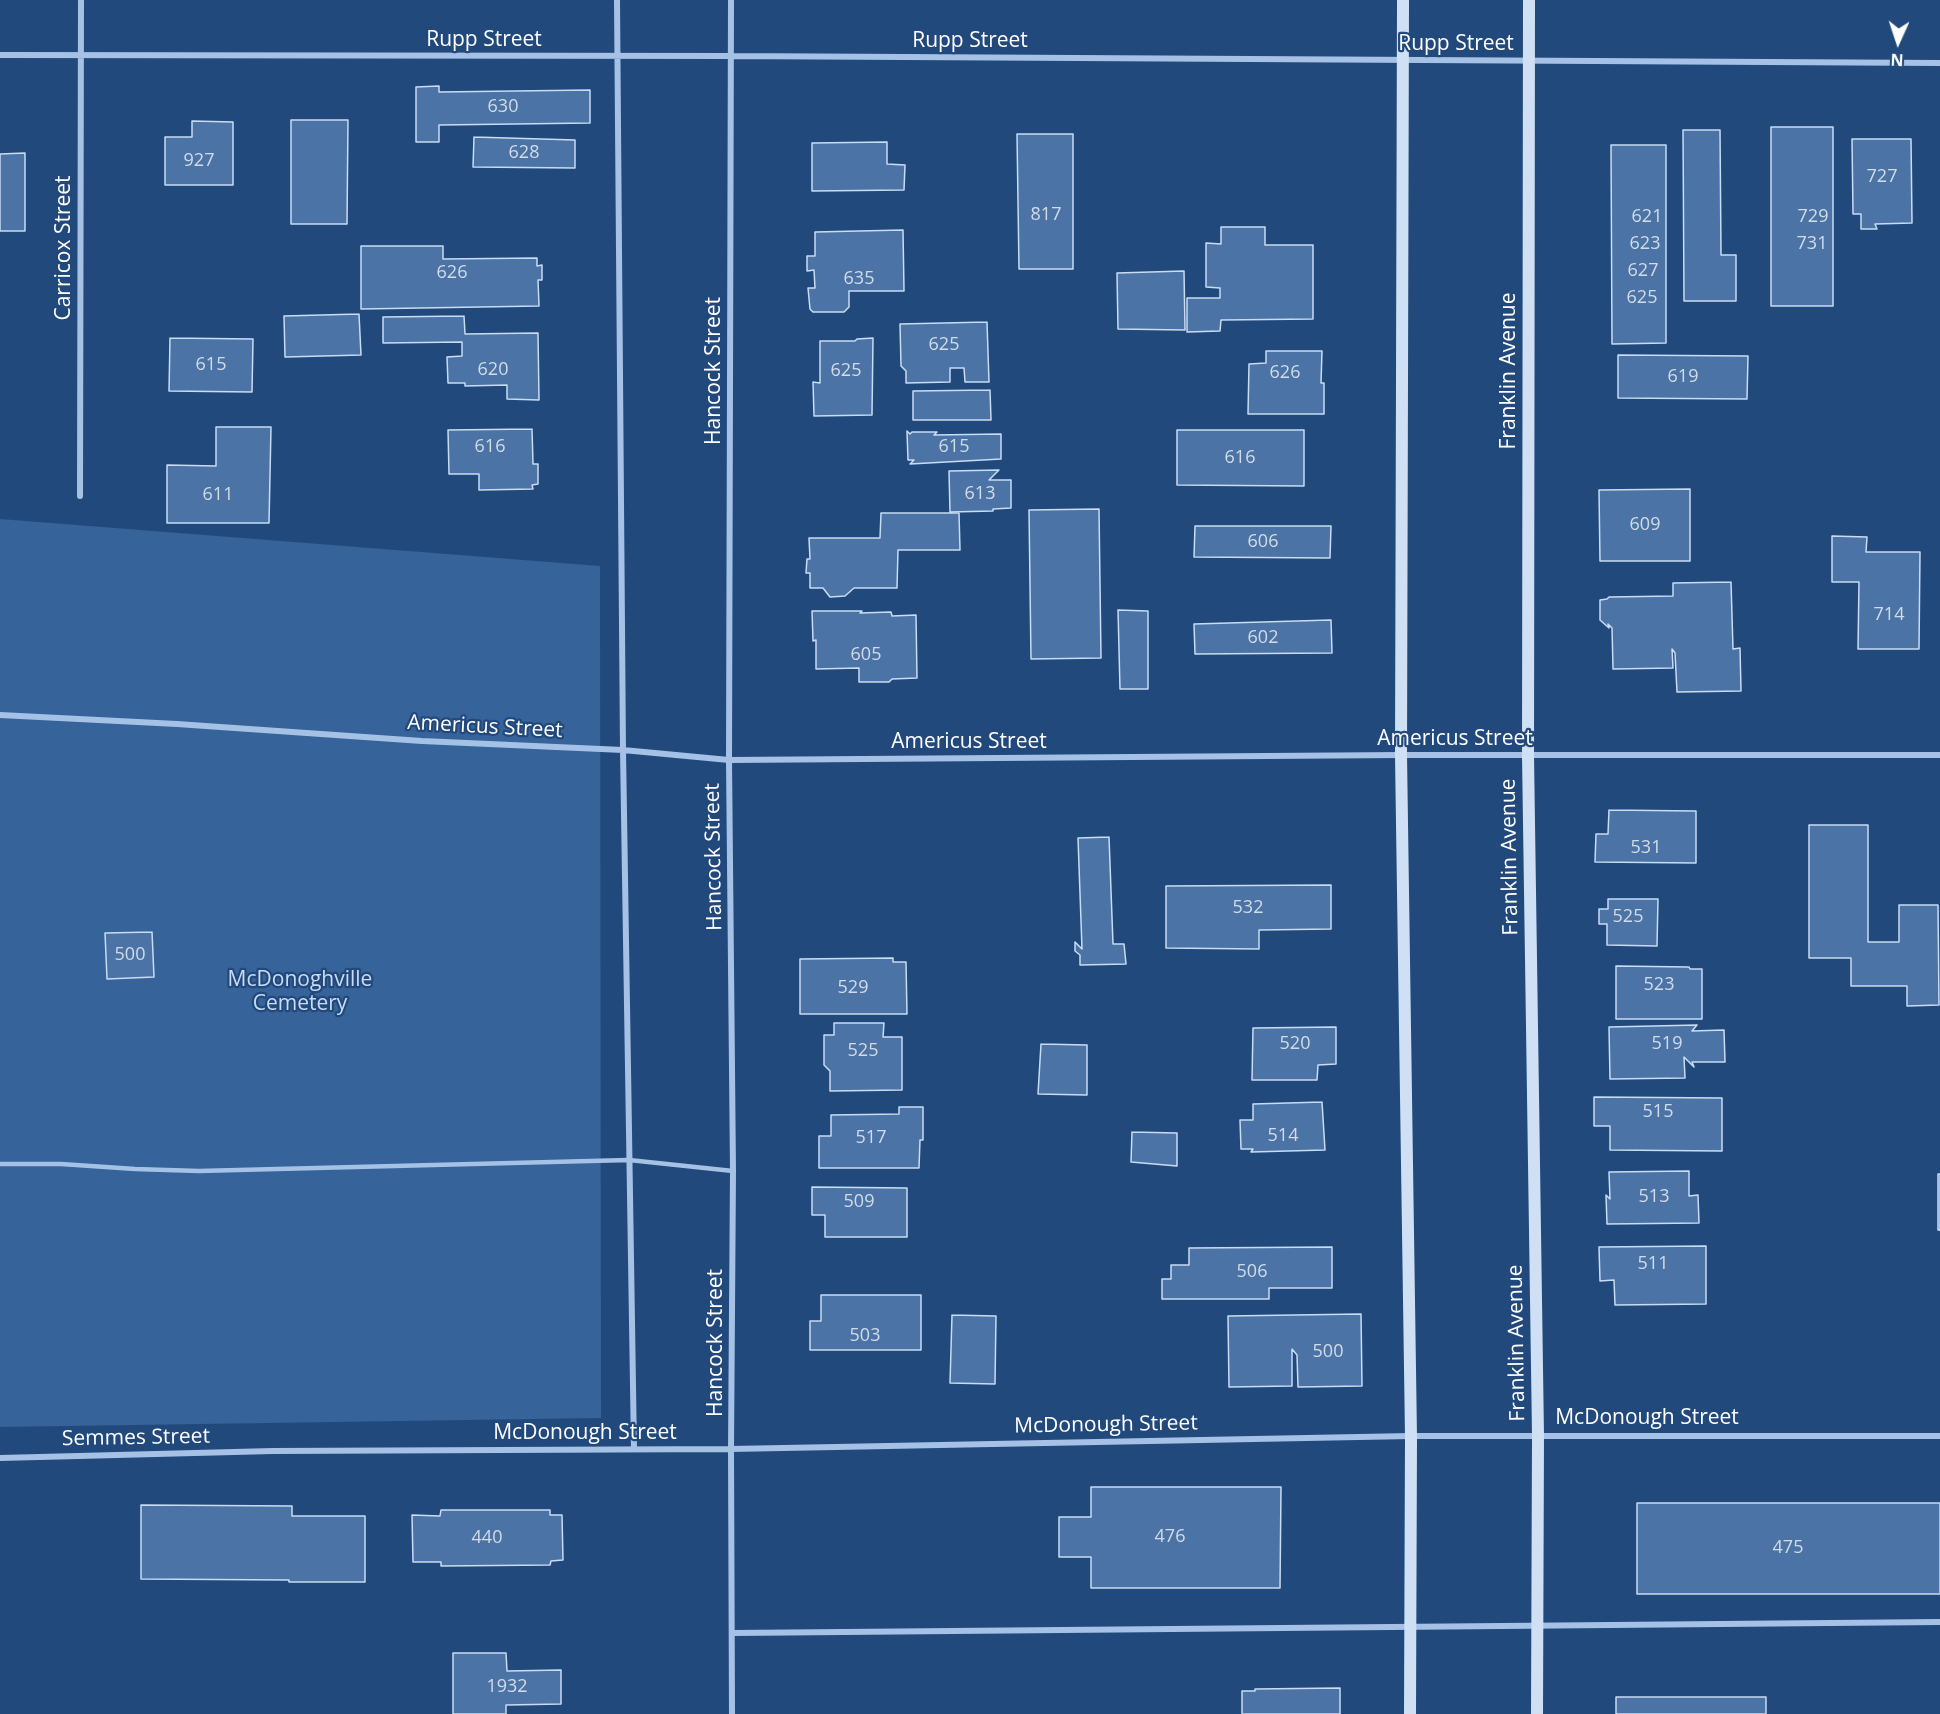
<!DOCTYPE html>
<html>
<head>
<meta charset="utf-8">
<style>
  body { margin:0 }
  #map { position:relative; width:1940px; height:1714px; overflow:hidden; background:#22497c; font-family:"Open Sans",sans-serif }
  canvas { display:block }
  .north { position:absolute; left:1868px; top:12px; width:60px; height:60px; -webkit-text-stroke:4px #22497c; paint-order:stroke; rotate:183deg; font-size:16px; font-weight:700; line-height:24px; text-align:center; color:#fff }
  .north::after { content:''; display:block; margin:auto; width:21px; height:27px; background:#fff; clip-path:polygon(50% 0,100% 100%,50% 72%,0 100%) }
</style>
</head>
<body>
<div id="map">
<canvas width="1940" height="1714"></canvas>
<div class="north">N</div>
</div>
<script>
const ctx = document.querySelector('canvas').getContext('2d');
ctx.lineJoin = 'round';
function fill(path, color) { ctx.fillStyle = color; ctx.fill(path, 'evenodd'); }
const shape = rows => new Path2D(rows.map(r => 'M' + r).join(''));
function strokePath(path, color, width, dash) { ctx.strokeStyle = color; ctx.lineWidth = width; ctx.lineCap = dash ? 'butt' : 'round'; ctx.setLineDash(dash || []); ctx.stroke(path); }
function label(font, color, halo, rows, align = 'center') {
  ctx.font = font + ' "Open Sans",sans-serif'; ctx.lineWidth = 4.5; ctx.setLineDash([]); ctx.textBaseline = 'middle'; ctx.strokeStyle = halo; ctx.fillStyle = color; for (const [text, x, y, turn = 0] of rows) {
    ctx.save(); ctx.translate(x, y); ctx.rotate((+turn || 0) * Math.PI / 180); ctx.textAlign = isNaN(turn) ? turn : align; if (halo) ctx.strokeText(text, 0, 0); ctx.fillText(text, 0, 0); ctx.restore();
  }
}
fill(shape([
  [0,519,600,566,601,1418,0,1427]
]), '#35639a');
const building = shape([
  [439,86,439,92,590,90,590,123,439,125,439,142,416,142,416,87,439,86],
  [291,120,348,120,347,224,291,224,291,120],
  [192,121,233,122,233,185,165,185,165,137,192,137,192,121],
  [1771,127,1833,127,1833,306,1771,306,1771,127],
  [1683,130,1720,130,1721,255,1736,255,1736,301,1684,301,1683,130],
  [1017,134,1073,134,1073,269,1019,269,1017,134],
  [474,137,575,140,575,168,473,167,474,137],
  [1852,139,1911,139,1912,223,1875,224,1877,229,1861,229,1861,214,1853,214,1852,139],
  [887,142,887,164,905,165,904,190,812,191,812,143,887,142],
  [1611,145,1666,145,1666,343,1612,344,1611,145],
  [25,153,25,231,0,231,0,154,25,153],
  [1221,227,1265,227,1265,245,1313,245,1313,319,1221,320,1220,331,1187,332,1187,298,1220,298,1220,288,1206,287,1206,243,1221,244,1221,227],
  [903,230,904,291,849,291,849,307,844,312,813,312,810,309,808,288,815,288,814,270,807,271,807,256,815,256,815,232,903,230],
  [361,246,443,246,443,259,537,258,537,266,542,265,542,280,538,280,539,306,361,309,361,246],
  [1184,271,1185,330,1118,329,1117,273,1184,271],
  [359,314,361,355,285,357,284,316,359,314],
  [464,316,465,334,538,333,539,400,507,399,507,385,465,386,465,383,448,383,447,357,462,356,462,342,383,343,383,317,464,316],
  [987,322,989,382,965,382,964,368,950,368,950,382,906,383,906,371,901,366,900,324,987,322],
  [170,338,253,339,252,392,169,391,170,338],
  [873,338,872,415,814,416,813,382,820,383,820,341,855,341,857,339,873,338],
  [1266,351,1322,351,1321,383,1324,383,1324,414,1248,414,1249,364,1266,363,1266,351],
  [1618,355,1748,356,1747,399,1618,398,1618,355],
  [990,390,991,420,913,420,913,391,990,390],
  [216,427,271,427,269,523,167,523,167,465,216,466,216,427],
  [532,429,533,464,538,464,538,484,532,485,533,489,479,490,479,474,449,474,448,430,532,429],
  [1177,430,1304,430,1304,486,1177,485,1177,430],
  [907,431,910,434,912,432,937,432,934,435,1001,434,1001,459,910,464,914,460,908,460,907,431],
  [999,470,989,480,1011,480,1011,508,993,509,993,511,950,512,949,471,999,470],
  [1690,489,1690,561,1600,561,1599,490,1690,489],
  [1099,509,1101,658,1031,659,1029,510,1099,509],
  [881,513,959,513,960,550,898,550,897,588,854,588,845,596,830,597,823,588,810,588,810,573,806,573,807,559,810,559,809,538,880,538,881,513],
  [1195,526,1331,526,1330,558,1194,557,1195,526],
  [1832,536,1867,537,1866,552,1920,552,1919,649,1858,649,1859,582,1832,582,1832,536],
  [1731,582,1733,649,1740,648,1741,691,1677,692,1675,653,1672,649,1673,668,1613,669,1612,628,1608,624,1609,628,1600,620,1600,600,1607,599,1609,597,1673,596,1673,583,1731,582],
  [1118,610,1148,611,1148,689,1120,689,1118,610],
  [812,611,862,611,860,613,891,612,892,616,916,615,917,678,892,679,889,682,859,682,859,668,816,669,816,640,813,641,812,611],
  [1331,620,1332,653,1195,654,1194,624,1331,620],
  [1609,810,1696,811,1696,863,1595,862,1596,834,1608,834,1609,810],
  [1809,825,1868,825,1868,942,1899,942,1899,905,1938,905,1939,1005,1907,1006,1907,986,1851,986,1851,958,1809,958,1809,825],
  [1109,837,1113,944,1124,944,1126,964,1080,965,1080,955,1075,951,1075,942,1082,949,1078,838,1109,837],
  [1331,885,1331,929,1259,930,1259,949,1166,948,1166,886,1331,885],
  [1608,899,1658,899,1657,946,1607,945,1607,924,1599,924,1599,909,1608,909,1608,899],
  [152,932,154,977,107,979,105,933,152,932],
  [893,958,893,962,906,962,907,1014,800,1014,800,959,893,958],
  [1616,966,1689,967,1690,969,1702,969,1702,1019,1616,1019,1616,966],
  [834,1023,884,1023,883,1037,902,1037,902,1090,830,1091,830,1071,824,1065,824,1035,834,1035,834,1023],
  [1697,1025,1692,1031,1724,1030,1725,1062,1692,1062,1694,1067,1684,1057,1685,1078,1610,1079,1609,1027,1697,1025],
  [1336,1027,1336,1064,1318,1065,1317,1080,1252,1080,1253,1028,1336,1027],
  [1041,1044,1087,1045,1087,1095,1038,1094,1041,1044],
  [1594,1097,1722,1098,1722,1151,1610,1150,1610,1126,1594,1126,1594,1097],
  [1322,1102,1325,1150,1251,1152,1253,1149,1241,1149,1240,1120,1253,1120,1253,1104,1322,1102],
  [899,1107,923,1107,923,1140,920,1140,919,1168,819,1168,819,1136,831,1136,831,1115,899,1114,899,1107],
  [1132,1132,1177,1133,1177,1166,1131,1162,1132,1132],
  [1689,1171,1689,1196,1698,1195,1699,1223,1607,1224,1606,1195,1610,1199,1609,1172,1689,1171],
  [1938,1174,1940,1174,1940,1230,1938,1230,1938,1174],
  [812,1187,907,1188,907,1237,825,1237,825,1215,812,1215,812,1187],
  [1706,1246,1706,1304,1615,1305,1614,1280,1600,1281,1599,1247,1706,1246],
  [1332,1247,1332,1288,1269,1288,1269,1299,1162,1299,1162,1279,1171,1279,1171,1265,1189,1265,1189,1248,1332,1247],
  [821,1295,921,1295,921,1350,810,1350,810,1321,821,1321,821,1295],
  [1361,1314,1362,1386,1298,1387,1297,1355,1292,1349,1292,1386,1229,1387,1228,1316,1361,1314],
  [952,1315,996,1316,995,1384,950,1383,952,1315],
  [1091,1487,1281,1487,1280,1588,1091,1588,1091,1557,1059,1557,1059,1517,1091,1517,1091,1487],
  [1637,1503,1940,1503,1940,1594,1637,1594,1637,1503],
  [141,1505,292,1506,292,1516,365,1516,365,1582,289,1582,289,1580,141,1579,141,1505],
  [441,1510,550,1510,550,1515,562,1515,563,1560,551,1561,550,1565,441,1566,441,1562,413,1562,412,1515,440,1516,441,1510],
  [453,1653,506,1653,507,1671,561,1670,561,1704,506,1705,506,1714,453,1714,453,1653],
  [1340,1688,1340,1714,1242,1714,1242,1691,1255,1691,1255,1689,1340,1688],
  [1616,1697,1766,1697,1766,1714,1616,1714,1616,1697]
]);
fill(building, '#4b73a5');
strokePath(building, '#c9dcf5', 1.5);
strokePath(shape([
  [0,1164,61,1164,135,1169,199,1171,629,1160,733,1171]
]), '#a5c2e6', 4.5);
strokePath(shape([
  [617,0,623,750,634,1449],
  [731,0,729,760,733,1171,731,1449,732,1714],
  [0,55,731,56,1940,63],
  [80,496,81,0],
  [0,715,177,724,422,741,623,750,729,760,1401,755,1940,755],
  [0,1458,273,1451,731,1449,1411,1436,1940,1436],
  [733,1633,1940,1622]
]), '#a5c2e6', 6);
strokePath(shape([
  [1403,0,1401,755,1411,1436,1410,1714],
  [1529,0,1528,755,1538,1435,1537,1714]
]), '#cfe0f5', 12);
label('18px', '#d2dce8', null, [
  ["630",503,107],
  ["628",524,153],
  ["927",199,161],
  ["727",1882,177],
  ["817",1046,215],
  ["621",1647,217],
  ["729",1813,217],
  ["623",1645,244],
  ["731",1812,244],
  ["627",1643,271],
  ["626",452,273],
  ["635",859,279],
  ["625",1642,298],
  ["625",944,345],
  ["615",211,365],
  ["620",493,370],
  ["625",846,371],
  ["626",1285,373],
  ["619",1683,377],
  ["616",490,447],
  ["615",954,447],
  ["616",1240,458],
  ["613",980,494],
  ["611",218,495],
  ["609",1645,525],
  ["606",1263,542],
  ["714",1889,615],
  ["602",1263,638],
  ["605",866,655],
  ["531",1646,848],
  ["532",1248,908],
  ["525",1628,917],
  ["500",130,955],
  ["523",1659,985],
  ["529",853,988],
  ["520",1295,1044],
  ["519",1667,1044],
  ["525",863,1051],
  ["515",1658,1112],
  ["514",1283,1136],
  ["517",871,1138],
  ["513",1654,1197],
  ["509",859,1202],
  ["511",1653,1264],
  ["506",1252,1272],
  ["503",865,1336],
  ["500",1328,1352],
  ["476",1170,1537],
  ["440",487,1538],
  ["475",1788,1548],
  ["1932",507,1687]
]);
label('21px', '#fff', '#22497c', [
  ["Rupp Street",484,40],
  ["Rupp Street",970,41],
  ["Rupp Street",1456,44],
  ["Carricox Street",64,248,-90],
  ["Hancock Street",714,371,-90],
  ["Franklin Avenue",1509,371,-90],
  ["Americus Street",485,727,3],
  ["Americus Street",1455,739],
  ["Americus Street",969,742],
  ["Hancock Street",714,857,-91],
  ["Franklin Avenue",1510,857,-91],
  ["Hancock Street",716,1343,-90],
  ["Franklin Avenue",1517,1343,-91],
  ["McDonough Street",1647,1418],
  ["McDonough Street",1106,1425,-1],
  ["McDonough Street",585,1433],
  ["Semmes Street",136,1438,-1]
]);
label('21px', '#c9dcf5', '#22497c', [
  ["McDonoghville",300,980],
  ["Cemetery",300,1004]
]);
</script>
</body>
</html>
